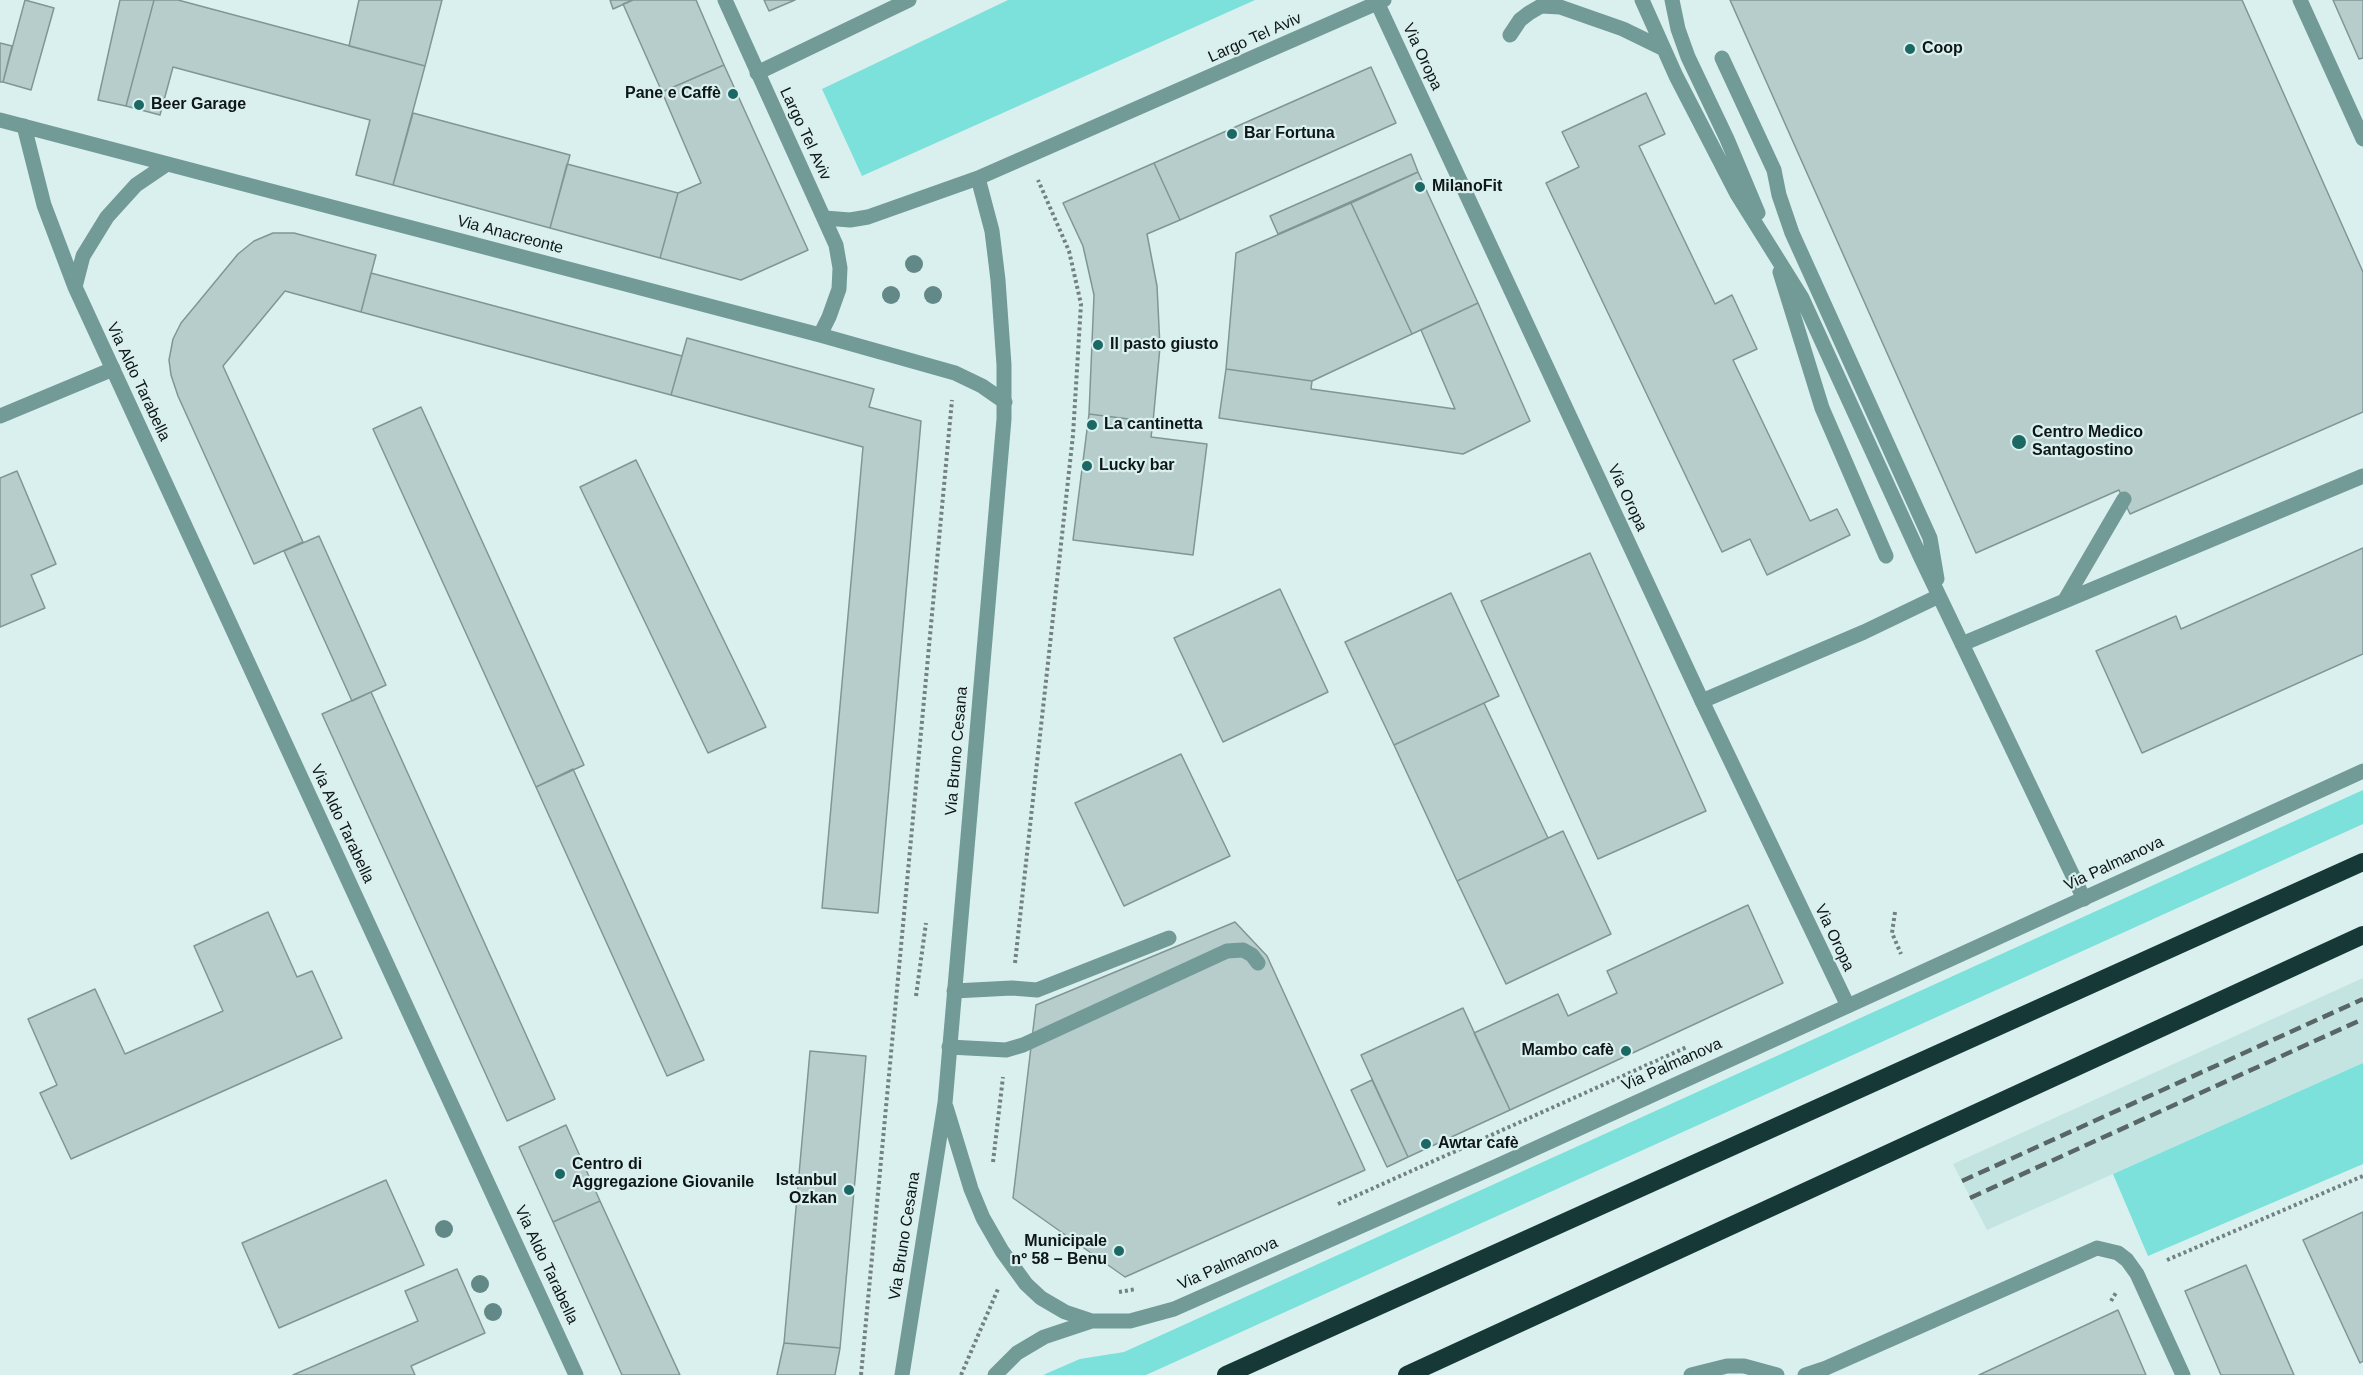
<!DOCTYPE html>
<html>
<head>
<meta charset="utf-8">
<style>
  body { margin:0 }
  canvas { display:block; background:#d9f0ee }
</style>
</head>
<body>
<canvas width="2363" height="1375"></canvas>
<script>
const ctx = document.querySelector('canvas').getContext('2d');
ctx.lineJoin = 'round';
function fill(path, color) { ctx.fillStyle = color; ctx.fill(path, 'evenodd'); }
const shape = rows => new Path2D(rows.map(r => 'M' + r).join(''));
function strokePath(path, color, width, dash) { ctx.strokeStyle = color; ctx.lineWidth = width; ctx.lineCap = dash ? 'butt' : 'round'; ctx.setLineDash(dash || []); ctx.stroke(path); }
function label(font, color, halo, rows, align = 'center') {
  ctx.font = font + ' Arial,sans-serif'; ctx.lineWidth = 4.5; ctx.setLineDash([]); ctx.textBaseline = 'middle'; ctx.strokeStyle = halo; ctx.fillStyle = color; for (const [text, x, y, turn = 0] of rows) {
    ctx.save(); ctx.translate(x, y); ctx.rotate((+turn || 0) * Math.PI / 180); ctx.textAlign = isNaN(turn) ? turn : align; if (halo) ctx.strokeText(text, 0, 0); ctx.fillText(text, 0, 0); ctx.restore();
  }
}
fill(shape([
  [2363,978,2363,1063,1987,1230,1953,1164]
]), '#c4e4e2');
fill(shape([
  [1008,0,1255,0,862,176,822,89],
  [2363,790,2363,824,1146,1375,1043,1375,1080,1359,1124,1352],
  [2363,1063,2363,1164,2148,1256,2113,1174]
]), '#7ce0db');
const building = shape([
  [25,0,54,8,31,90,3,82,25,0],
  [120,0,154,0,126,106,98,100,120,0],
  [154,0,178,0,425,66,393,185,356,175,370,120,173,67,160,115,126,106,154,0],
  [359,0,442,0,425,66,349,46,359,0],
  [610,0,633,0,613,9,610,0],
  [633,0,696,0,724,65,662,92,623,4,633,0],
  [764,0,795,0,769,11,764,0],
  [1730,0,2242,0,2363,272,2363,412,2130,514,2119,490,1976,553,1730,0],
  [2333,0,2363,0,2363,58,2359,59,2333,0],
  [0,43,12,46,3,82,0,82,0,43],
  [724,65,808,250,741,280,660,258,678,193,701,183,662,92,724,65],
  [1371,67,1396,123,1180,220,1154,163,1371,67],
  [1646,93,1665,134,1639,146,1715,304,1732,295,1757,349,1733,360,1810,521,1837,509,1850,535,1767,575,1750,539,1722,552,1546,183,1579,167,1562,132,1646,93],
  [413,113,570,155,550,228,393,185,413,113],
  [1411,154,1418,172,1278,234,1270,216,1411,154],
  [1154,163,1180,220,1147,234,1157,286,1160,347,1153,422,1089,414,1094,295,1083,246,1063,203,1154,163],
  [567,164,678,193,660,258,550,228,567,164],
  [1418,172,1478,303,1412,334,1351,203,1418,172],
  [1351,203,1412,334,1312,381,1226,369,1236,253,1351,203],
  [273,233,294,233,376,255,361,312,285,291,223,366,303,542,254,564,178,396,171,375,169,360,173,339,181,323,196,305,238,254,254,241,273,233],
  [371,273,682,356,671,395,361,312,371,273],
  [1478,303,1530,421,1463,454,1219,418,1226,369,1312,381,1311,389,1455,409,1421,330,1478,303],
  [687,338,874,389,869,407,921,421,878,913,822,908,863,447,671,395,687,338],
  [421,407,584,765,536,787,373,429,421,407],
  [1089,414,1153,422,1151,437,1207,444,1193,555,1073,540,1089,414],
  [636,460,766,727,708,753,580,487,636,460],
  [17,471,56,564,31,575,45,608,0,627,0,478,17,471],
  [319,536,386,685,352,701,284,551,319,536],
  [2363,548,2363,654,2142,753,2096,651,2176,616,2181,629,2363,548],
  [1590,553,1706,811,1598,859,1481,601,1590,553],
  [1280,589,1328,692,1223,742,1174,638,1280,589],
  [1451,593,1499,696,1394,745,1345,642,1451,593],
  [371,692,555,1099,507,1121,322,714,371,692],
  [1484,703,1548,838,1457,881,1394,745,1484,703],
  [1181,754,1230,856,1124,906,1075,803,1181,754],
  [573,769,704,1060,667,1076,536,787,573,769],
  [1563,831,1611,934,1506,984,1457,881,1563,831],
  [1748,905,1783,983,1510,1110,1474,1033,1558,994,1568,1016,1617,993,1607,971,1748,905],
  [268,912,297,977,312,971,342,1038,71,1159,40,1093,57,1085,28,1019,95,989,125,1054,223,1011,194,946,268,912],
  [1235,922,1267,956,1365,1170,1125,1277,1013,1198,1036,1005,1235,922],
  [1463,1008,1510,1110,1408,1157,1361,1055,1463,1008],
  [810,1051,866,1056,840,1348,784,1343,810,1051],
  [1372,1080,1408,1157,1387,1167,1351,1090,1372,1080],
  [566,1125,600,1201,553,1222,519,1147,566,1125],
  [386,1180,424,1265,279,1328,242,1243,386,1180],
  [600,1201,680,1375,622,1375,553,1222,600,1201],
  [2363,1212,2363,1361,2360,1363,2303,1240,2363,1212],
  [2246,1265,2294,1375,2221,1375,2185,1291,2246,1265],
  [457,1269,485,1333,411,1366,415,1375,293,1375,418,1321,405,1291,457,1269],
  [2118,1310,2146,1375,1979,1375,2118,1310],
  [784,1343,840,1348,835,1375,777,1375,784,1343]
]);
fill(building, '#b7cdcc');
strokePath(building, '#809694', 1.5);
strokePath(shape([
  [1895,912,1892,933,1901,954],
  [1015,963,1073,435,1081,304,1069,251,1038,180],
  [916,996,926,923],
  [993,1162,1003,1077],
  [1338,1204,1687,1047],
  [2167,1260,2363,1176],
  [1119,1292,1136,1289],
  [2111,1301,2117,1291],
  [861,1375,952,400],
  [961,1375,998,1289]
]), '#738281', 4, [3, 3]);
strokePath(shape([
  [1642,0,1676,76,1737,194,1802,298,1921,558,2084,899],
  [1672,0,1678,29,1688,57,1727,139,1758,213],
  [1510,35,1520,20,1529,13,1541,6,1560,7,1623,29,1664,49],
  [1722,58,1774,170,1779,195,1792,233,1930,538,1937,579],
  [1780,272,1822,408,1886,556],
  [0,416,113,369],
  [2065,600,2124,499],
  [1962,644,2363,476],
  [1702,701,1864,632,1939,596],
  [954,991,1012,988,1037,990,1169,938],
  [949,1047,1006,1050,1023,1045,1227,951,1243,950,1252,955,1258,963]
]), '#729b98', 15);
strokePath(shape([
  [725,0,836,245,840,268,839,289,829,317,820,335],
  [1376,0,1702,701,1848,1006],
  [2300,0,2363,139],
  [757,73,909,0],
  [0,120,820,335,955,373,982,386,1005,402],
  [24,126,44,205,75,287,576,1375],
  [825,218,850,220,868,217,978,178,1384,0],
  [75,287,83,256,107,217,136,185,167,164],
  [946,1107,971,1189,983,1218,1002,1251,1026,1284,1041,1298,1065,1312,1092,1321],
  [902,1375,945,1103,1004,419,1004,365,998,280,992,231,978,178],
  [995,1375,1017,1353,1044,1337,1092,1321,1130,1321,1174,1309,1499,1165,2363,771],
  [1691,1375,1727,1366,1744,1366,1777,1375],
  [1805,1375,1826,1368,2097,1248,2118,1253,2127,1260,2137,1274,2183,1375]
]), '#729b98', 15);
strokePath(shape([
  [1226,1375,2363,862],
  [1407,1375,2363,935]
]), '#163937', 18);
strokePath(shape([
  [1962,1181,2363,999],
  [1970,1198,2363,1019]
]), '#586665', 4.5, [12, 6]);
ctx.fillStyle = '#628987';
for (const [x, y] of [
  [914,264],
  [891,295],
  [933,295],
  [444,1229],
  [480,1284],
  [493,1312]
]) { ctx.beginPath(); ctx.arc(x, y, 9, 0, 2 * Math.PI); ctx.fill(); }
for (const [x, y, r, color] of [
  [1910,49,6,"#1b6864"],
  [733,94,6,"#1b6864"],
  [139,105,6,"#1b6864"],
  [1232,134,6,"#1b6864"],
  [1420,187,6,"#1b6864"],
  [1098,345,6,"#1b6864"],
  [1092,425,6,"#1b6864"],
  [2019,442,8,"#1b6864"],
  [1087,466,6,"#1b6864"],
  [1626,1051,6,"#1b6864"],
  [1426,1144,6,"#1b6864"],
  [560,1174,6,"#1b6864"],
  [849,1190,6,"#1b6864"],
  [1119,1251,6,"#1b6864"]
]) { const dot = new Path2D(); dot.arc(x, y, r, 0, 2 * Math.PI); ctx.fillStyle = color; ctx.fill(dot); strokePath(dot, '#d9f0ee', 2); }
label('16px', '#0e1616', '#d9f0ee', [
  ["Largo Tel Aviv",1255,38,-24],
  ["Via Oropa",1422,57,65],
  ["Largo Tel Aviv",805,134,65],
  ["Via Anacreonte",510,235,15],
  ["Via Aldo Tarabella",138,382,65],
  ["Via Oropa",1627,498,65],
  ["Via Bruno Cesana",957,751,-85],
  ["Via Aldo Tarabella",342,824,65],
  ["Via Palmanova",2114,864,-25],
  ["Via Oropa",1834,938,65],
  ["Via Palmanova",1672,1065,-24],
  ["Via Bruno Cesana",905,1236,-81],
  ["Via Palmanova",1228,1264,-24],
  ["Via Aldo Tarabella",546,1265,65]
]);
label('bold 16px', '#0e1616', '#d9f0ee', [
  ["Coop",1922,49],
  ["Pane e Caffè",721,94,"right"],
  ["Beer Garage",151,105],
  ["Bar Fortuna",1244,134],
  ["MilanoFit",1432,187],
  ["Il pasto giusto",1110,345],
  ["La cantinetta",1104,425],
  ["Centro Medico",2032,433],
  ["Santagostino",2032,451],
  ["Lucky bar",1099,466],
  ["Mambo cafè",1614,1051,"right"],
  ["Awtar cafè",1438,1144],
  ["Centro di",572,1165],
  ["Aggregazione Giovanile",572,1183],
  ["Istanbul",837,1181,"right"],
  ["Ozkan",837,1199,"right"],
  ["Municipale",1107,1242,"right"],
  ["nº 58 – Benu",1107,1260,"right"]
], 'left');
</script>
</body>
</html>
